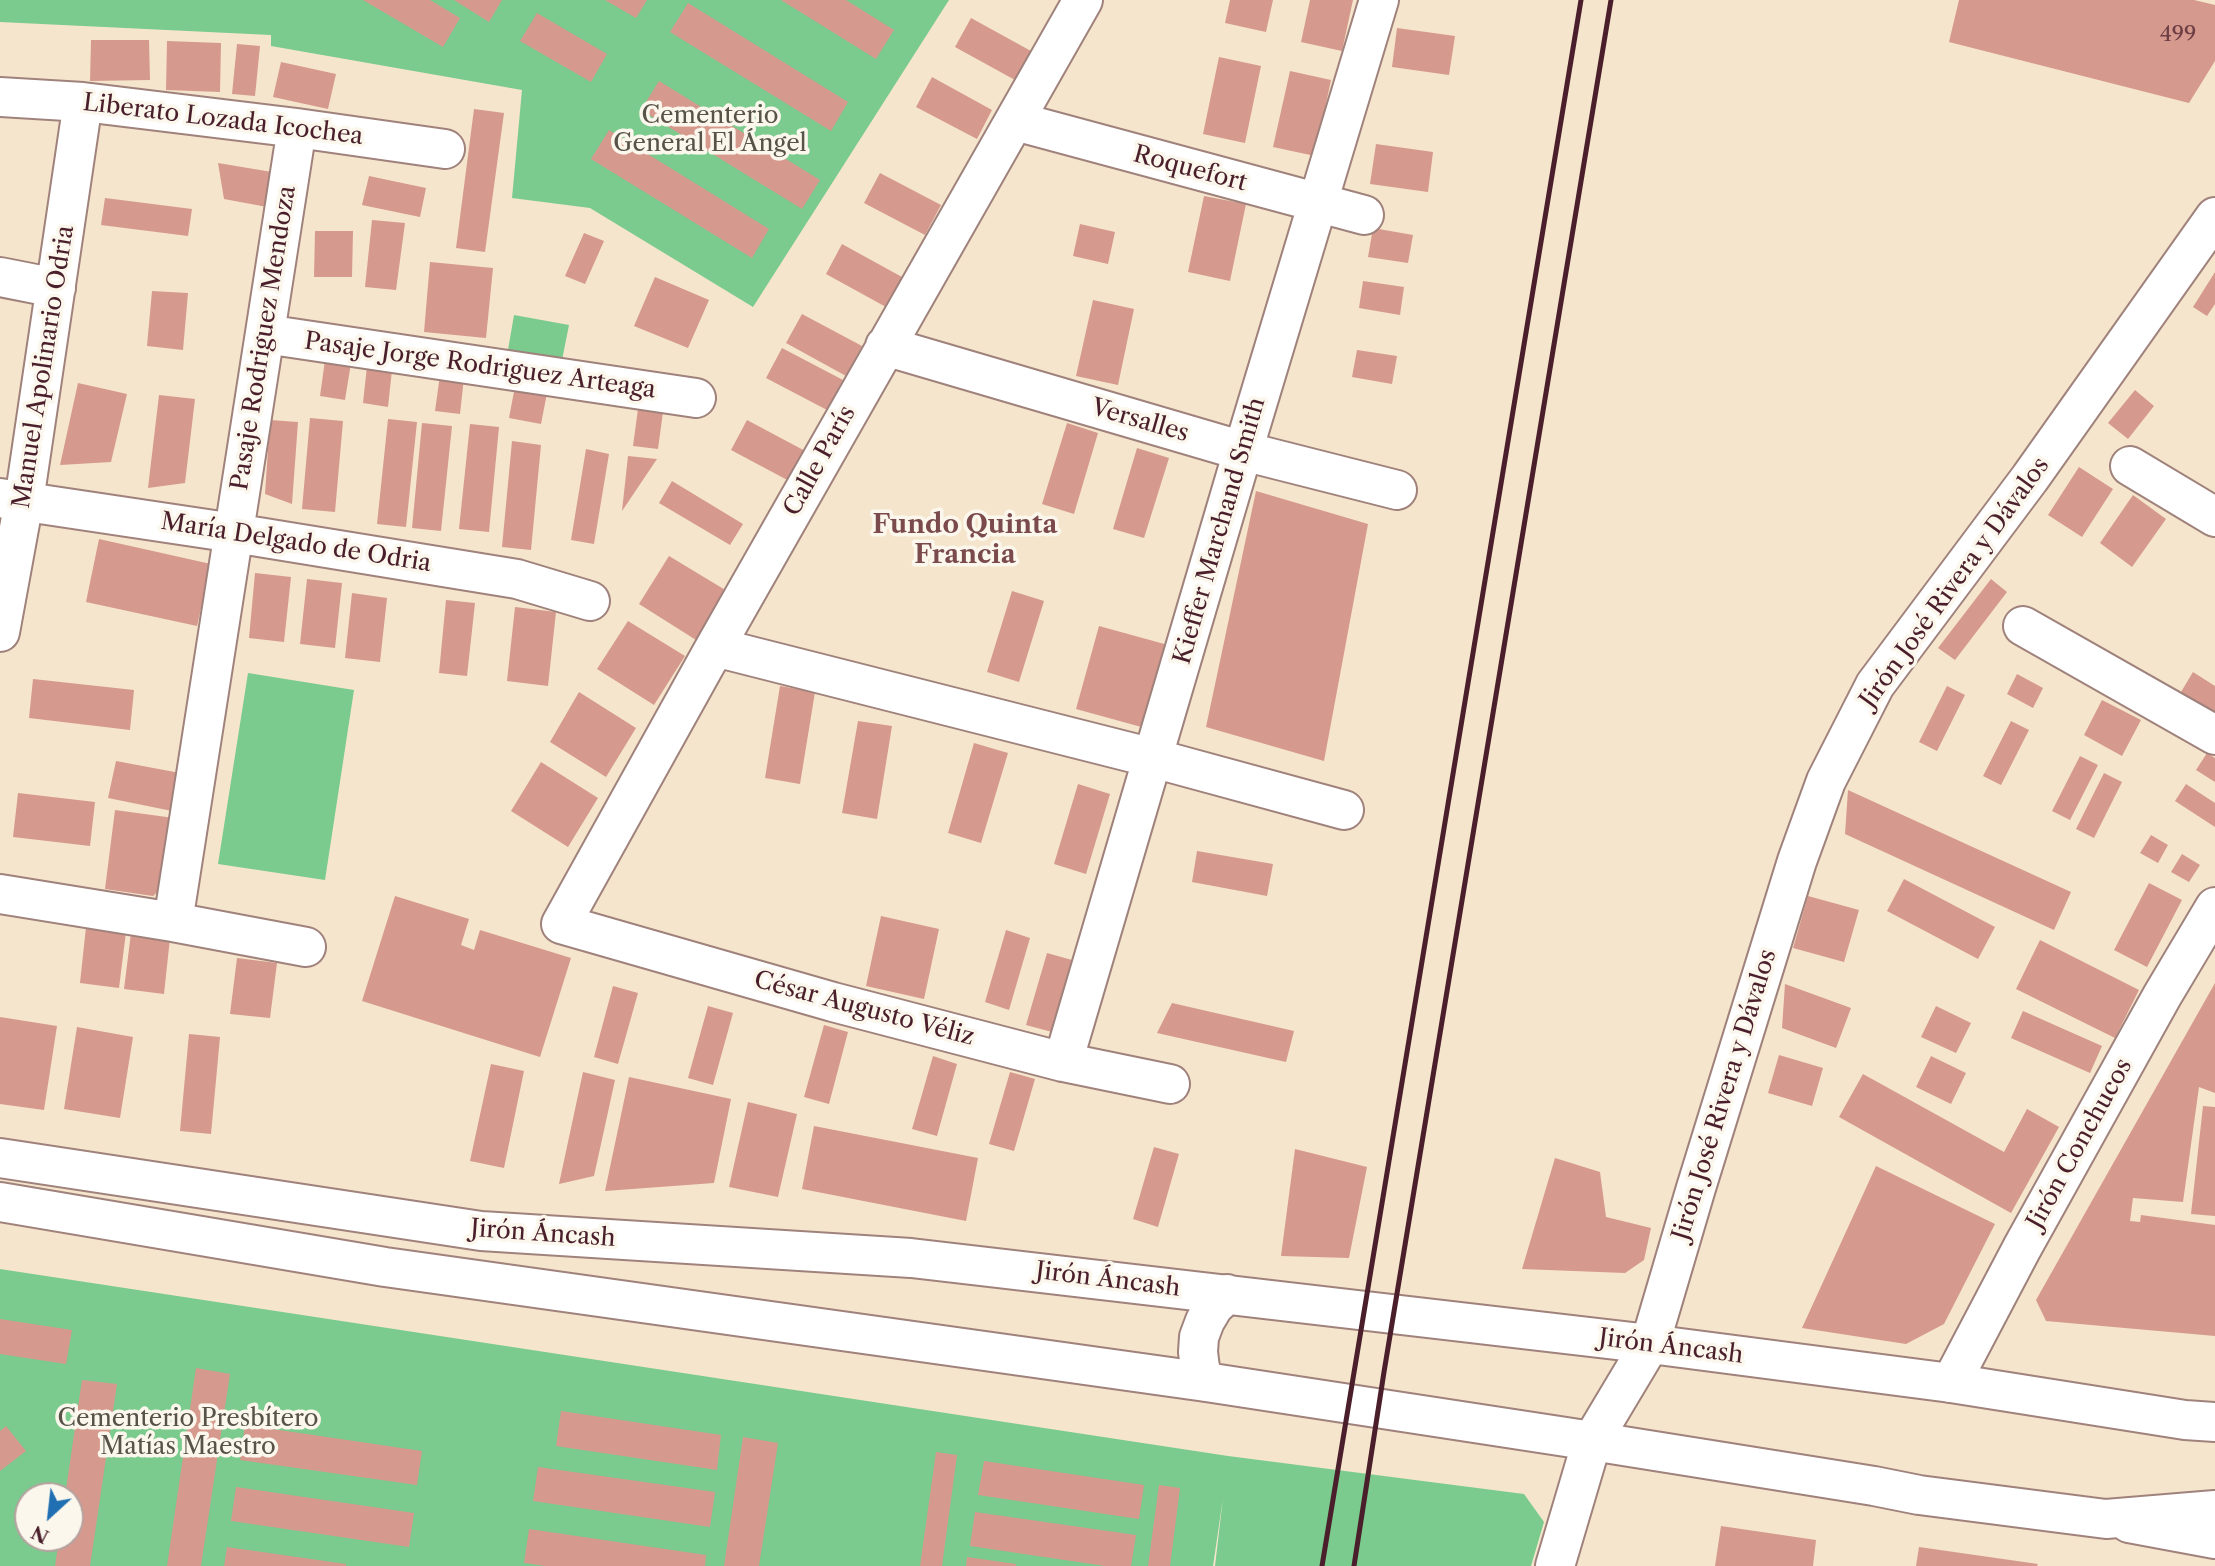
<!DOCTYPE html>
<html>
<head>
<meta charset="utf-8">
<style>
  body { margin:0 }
  #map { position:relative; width:2215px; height:1566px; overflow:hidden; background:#f5e5cc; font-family:"Libre Caslon Text",serif }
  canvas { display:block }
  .north { position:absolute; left:14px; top:1482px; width:70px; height:70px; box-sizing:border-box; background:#fbf7ec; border:2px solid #b4a19f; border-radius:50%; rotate:207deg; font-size:19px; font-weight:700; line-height:28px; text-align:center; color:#4a1f2b }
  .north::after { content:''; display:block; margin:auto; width:24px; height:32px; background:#1f6fb2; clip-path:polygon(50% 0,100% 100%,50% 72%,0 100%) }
</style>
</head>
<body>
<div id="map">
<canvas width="2215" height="1566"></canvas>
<div class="north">N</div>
</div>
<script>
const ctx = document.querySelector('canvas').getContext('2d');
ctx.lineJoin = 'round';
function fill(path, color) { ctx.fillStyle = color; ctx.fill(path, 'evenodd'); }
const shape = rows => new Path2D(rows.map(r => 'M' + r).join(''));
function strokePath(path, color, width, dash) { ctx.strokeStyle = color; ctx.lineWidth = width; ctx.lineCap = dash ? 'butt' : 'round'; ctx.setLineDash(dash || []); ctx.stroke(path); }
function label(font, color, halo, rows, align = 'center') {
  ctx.font = font + ' "Libre Caslon Text",serif'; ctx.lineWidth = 7; ctx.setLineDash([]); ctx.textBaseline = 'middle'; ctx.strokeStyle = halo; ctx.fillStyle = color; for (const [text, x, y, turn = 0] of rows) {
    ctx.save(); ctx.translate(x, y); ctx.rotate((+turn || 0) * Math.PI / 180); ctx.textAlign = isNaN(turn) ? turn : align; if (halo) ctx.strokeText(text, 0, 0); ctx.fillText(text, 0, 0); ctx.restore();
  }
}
fill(shape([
  [0,0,949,0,753,307,590,208,512,198,522,90,271,46,271,35,0,22],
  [514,315,569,325,562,360,508,350],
  [248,673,354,690,325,880,218,864],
  [0,1269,1228,1456,1524,1494,1544,1522,1531,1566,1215,1566,1223,1498,1213,1566,0,1566],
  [28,1496,70,1496,70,1538,28,1538]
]), '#7acb8d');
fill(shape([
  [363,0,430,0,460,18,443,47],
  [454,0,502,0,489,22],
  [605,0,647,0,636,18],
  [781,0,846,0,894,30,876,59],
  [1230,0,1273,0,1266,32,1225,23],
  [1310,0,1353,0,1342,51,1301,42],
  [1959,0,2194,0,2215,5,2215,61,2189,103,1949,42],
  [688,3,848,102,831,131,670,32],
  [537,13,607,54,591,82,520,41],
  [971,18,1031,51,1015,80,955,47],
  [1397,28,1455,36,1449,75,1392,67],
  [91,40,149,40,150,80,90,81],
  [167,41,221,43,220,92,166,90],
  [237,44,260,46,255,96,232,94],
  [1219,57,1261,66,1245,143,1203,134],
  [281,62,336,74,328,109,273,97],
  [1290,71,1331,80,1315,156,1273,147],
  [932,77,992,110,977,139,916,107],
  [659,81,820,180,802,209,641,110],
  [474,109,504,113,485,252,456,248],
  [609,130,769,229,752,258,591,159],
  [1376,144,1433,152,1428,192,1370,184],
  [218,163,272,172,267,207,224,199],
  [880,173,941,205,925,235,864,203],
  [369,176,426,188,420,217,362,205],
  [1204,196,1246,204,1230,281,1188,272],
  [105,198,192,209,188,236,101,225],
  [372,220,405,223,396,290,365,287],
  [1080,224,1115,232,1108,264,1073,256],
  [1373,228,1413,235,1408,263,1368,257],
  [315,231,353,231,352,277,314,277],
  [584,233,604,241,585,284,565,276],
  [842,244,902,277,886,307,826,274],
  [430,262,493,268,486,338,424,332],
  [2215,272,2215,304,2207,316,2193,307],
  [655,277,709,300,688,348,634,326],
  [1363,281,1404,287,1400,315,1359,308],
  [152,291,188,293,183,350,147,346],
  [1093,300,1134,309,1118,385,1076,376],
  [802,314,862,346,846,376,786,343],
  [782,348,843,380,827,410,766,378],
  [1357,350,1397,356,1392,384,1352,377],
  [325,360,351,363,345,400,320,396],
  [367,366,392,370,388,407,363,403],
  [440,375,464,377,460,414,435,411],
  [516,381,548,388,541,424,509,418],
  [78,383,127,394,111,462,60,465],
  [2135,390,2154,406,2128,439,2108,423],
  [159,395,195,399,185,483,148,488],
  [638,409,663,412,658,449,633,446],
  [310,418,343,421,335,512,302,509],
  [388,419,417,422,406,527,377,524],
  [270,420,298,422,292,504,265,494],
  [747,420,807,452,791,482,731,450],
  [422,423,452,426,441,531,412,528],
  [1067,423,1098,433,1074,514,1042,504],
  [470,424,499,427,489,532,459,529],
  [512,441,541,445,531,550,502,547],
  [1137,448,1169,458,1144,538,1113,529],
  [586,449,609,454,594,544,571,540],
  [628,456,657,459,622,511],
  [2079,467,2113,489,2082,537,2048,515],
  [672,481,743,524,730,545,659,503],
  [1256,491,1368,524,1324,761,1206,727],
  [2133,495,2166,519,2132,567,2100,543],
  [99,539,211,564,197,626,86,602],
  [669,556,727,591,696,640,639,604],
  [255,573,291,577,284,642,249,638],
  [307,579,342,583,335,648,300,644],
  [1991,579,2007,592,1955,660,1938,648],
  [1012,591,1044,601,1019,682,987,672],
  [352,593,387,598,380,662,345,658],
  [446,600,475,603,467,676,439,673],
  [515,607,556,612,548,686,507,681],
  [628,621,685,656,654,705,597,669],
  [1099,626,1168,645,1145,728,1076,709],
  [2193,672,2215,686,2215,720,2178,697],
  [2017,674,2043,688,2033,708,2007,694],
  [33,679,134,690,130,730,29,718],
  [780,686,815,692,800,784,765,778],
  [1947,686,1965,695,1937,751,1919,742],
  [579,692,636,728,606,777,550,742],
  [2102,700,2141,720,2122,756,2084,735],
  [858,721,892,726,877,819,842,813],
  [2011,721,2029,730,2001,785,1983,776],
  [974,743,1008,753,981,843,948,833],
  [2207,753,2215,758,2215,782,2196,770],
  [2080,756,2098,765,2070,820,2052,811],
  [116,761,180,773,172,811,108,798],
  [541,762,598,798,568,847,511,811],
  [2104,773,2122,782,2094,838,2076,829],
  [1078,784,1110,794,1086,874,1054,864],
  [2186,784,2215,803,2215,827,2175,801],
  [1848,790,2071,892,2054,930,1845,834],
  [18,793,95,802,90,846,13,837],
  [115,810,174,818,165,886,153,896,105,889],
  [2151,835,2168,845,2158,863,2140,853],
  [1197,851,1273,864,1267,896,1192,882],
  [2182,854,2200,865,2189,882,2171,872],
  [1904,879,1995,927,1978,959,1887,911],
  [2149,883,2182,900,2147,967,2114,950],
  [395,896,469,919,461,945,474,950,480,930,571,958,540,1057,362,1001],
  [1808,896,1859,910,1844,962,1793,948],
  [881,916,939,929,924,999,866,986],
  [86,927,126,932,119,988,80,983],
  [1006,930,1030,938,1009,1010,985,1002],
  [131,933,170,938,164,994,124,989],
  [2040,940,2139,990,2115,1038,2016,989],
  [1047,953,1072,960,1052,1032,1026,1025],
  [237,958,277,963,270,1018,230,1014],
  [2215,983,2215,1093,2199,1087,2183,1202,2133,1198,2130,1221,2140,1222,2141,1215,2215,1225,2215,1336,2046,1321,2036,1300],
  [1785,984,1851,1008,1836,1048,1782,1028],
  [613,986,638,993,618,1064,594,1057],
  [1172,1003,1294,1031,1286,1062,1157,1033],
  [708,1006,733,1013,713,1085,688,1078],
  [1936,1006,1971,1023,1956,1053,1921,1037],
  [2023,1011,2102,1046,2090,1073,2011,1038],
  [0,1017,57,1026,44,1110,0,1104],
  [824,1025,848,1032,829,1104,804,1097],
  [77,1027,133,1037,120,1118,64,1109],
  [189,1034,220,1037,211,1134,180,1131],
  [1779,1055,1823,1068,1812,1106,1768,1093],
  [933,1056,957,1064,937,1136,912,1129],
  [1931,1056,1966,1073,1951,1104,1916,1087],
  [491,1064,524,1071,504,1168,470,1161],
  [583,1072,615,1080,594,1176,559,1184],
  [1010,1072,1035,1079,1014,1151,989,1144],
  [1863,1074,2004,1152,2027,1109,2059,1127,2011,1213,1839,1117],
  [629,1077,731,1099,714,1183,605,1191],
  [748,1102,797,1114,778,1197,729,1187],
  [2203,1106,2215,1107,2215,1216,2191,1214],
  [814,1126,978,1158,966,1221,802,1189],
  [1154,1147,1179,1154,1158,1227,1133,1219],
  [1295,1149,1367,1167,1349,1258,1281,1256],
  [1555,1158,1600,1172,1606,1217,1651,1228,1644,1260,1625,1273,1522,1269],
  [1876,1166,1995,1224,1944,1324,1906,1344,1802,1328],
  [0,1319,72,1330,66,1364,0,1354],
  [196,1368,230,1374,201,1566,167,1566],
  [82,1380,117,1384,90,1566,55,1566,59,1538,70,1538,70,1496,65,1496],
  [561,1411,721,1435,717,1470,556,1446],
  [245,1425,422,1451,417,1485,240,1460],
  [6,1426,26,1451,0,1471,0,1431],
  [743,1437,778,1443,759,1566,724,1566],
  [936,1452,957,1455,942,1566,920,1566],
  [984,1461,1144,1485,1139,1519,978,1495],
  [538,1467,715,1492,710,1527,533,1501],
  [1159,1485,1180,1488,1170,1566,1148,1566],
  [236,1487,414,1513,409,1547,231,1521],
  [975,1512,1136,1535,1131,1566,1105,1566,970,1546],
  [1721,1526,1816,1540,1813,1566,1715,1566],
  [529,1529,706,1555,705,1566,545,1566,524,1563],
  [227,1547,346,1564,346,1566,224,1566],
  [1919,1547,2038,1564,2037,1566,1916,1566],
  [967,1557,1016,1564,1016,1566,966,1566]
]), '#d6998d');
const minor = shape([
  [1083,0,715,647,561,924,833,1002,1063,1062,1170,1084],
  [0,97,83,102,297,128,445,149],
  [1015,121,1364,215],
  [0,277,56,288],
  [265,334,696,398],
  [885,346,1243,451,1397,490],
  [2130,466,2215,517],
  [0,498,234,533,517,579,590,601],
  [2023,626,2215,735],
  [0,632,24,501,83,102],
  [715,647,1153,758,1344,810],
  [0,894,173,922,306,947],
  [173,922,297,128],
  [1063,1062,1243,451,1379,0],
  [1951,1383,2022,1248,2162,996,2215,907],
  [2129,1523,2215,1539],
  [1555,1566,1592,1441,1650,1344,1696,1188,1797,861,1826,781,1875,685,2030,478,2215,217]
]);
const major = shape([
  [0,1158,481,1231,911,1258,1650,1344,1951,1383,2185,1420,2215,1422],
  [0,1202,385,1267,1206,1382,1592,1441,1874,1486,1919,1495,2106,1519,2215,1510],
  [1206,1382,1200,1368,1198,1352,1199,1337,1205,1321,1214,1306,1227,1294]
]);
strokePath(minor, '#a0827c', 42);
strokePath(major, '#a0827c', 42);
strokePath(minor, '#fff', 38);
strokePath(major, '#fff', 38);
strokePath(shape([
  [1322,1566,1581,0],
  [1354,1566,1384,1372,1611,0]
]), '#4a1f2b', 5);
label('21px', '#6d3e44', null, [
  ["499",2178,35]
]);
label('24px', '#585348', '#fbf7ec', [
  ["Cementerio",710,116],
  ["General El Ángel",710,144],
  ["Cementerio Presbítero",188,1419],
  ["Matías Maestro",188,1447]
]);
label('24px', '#4a1f2b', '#fbf7ec', [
  ["Liberato Lozada Icochea",223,120,7],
  ["Roquefort",1190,169,15],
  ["Pasaje Rodriguez Mendoza",264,338,-81],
  ["Pasaje Jorge Rodriguez Arteaga",480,366,8],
  ["Manuel Apolinario Odria",44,367,-81],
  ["Versalles",1140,421,16],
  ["Calle París",820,461,-61],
  ["Kieffer Marchand Smith",1220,531,-74],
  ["María Delgado de Odria",296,543,9],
  ["Jirón José Rivera y Dávalos",1955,583,-54],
  ["César Augusto Véliz",864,1009,15],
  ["Jirón José Rivera y Dávalos",1725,1095,-73],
  ["Jirón Conchucos",2080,1144,-61],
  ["Jirón Áncash",543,1234,4],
  ["Jirón Áncash",1108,1280,7],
  ["Jirón Áncash",1671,1347,7]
]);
label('bold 26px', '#7b4a4d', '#fbf7ec', [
  ["Fundo Quinta",965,525],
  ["Francia",965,555]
]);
</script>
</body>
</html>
